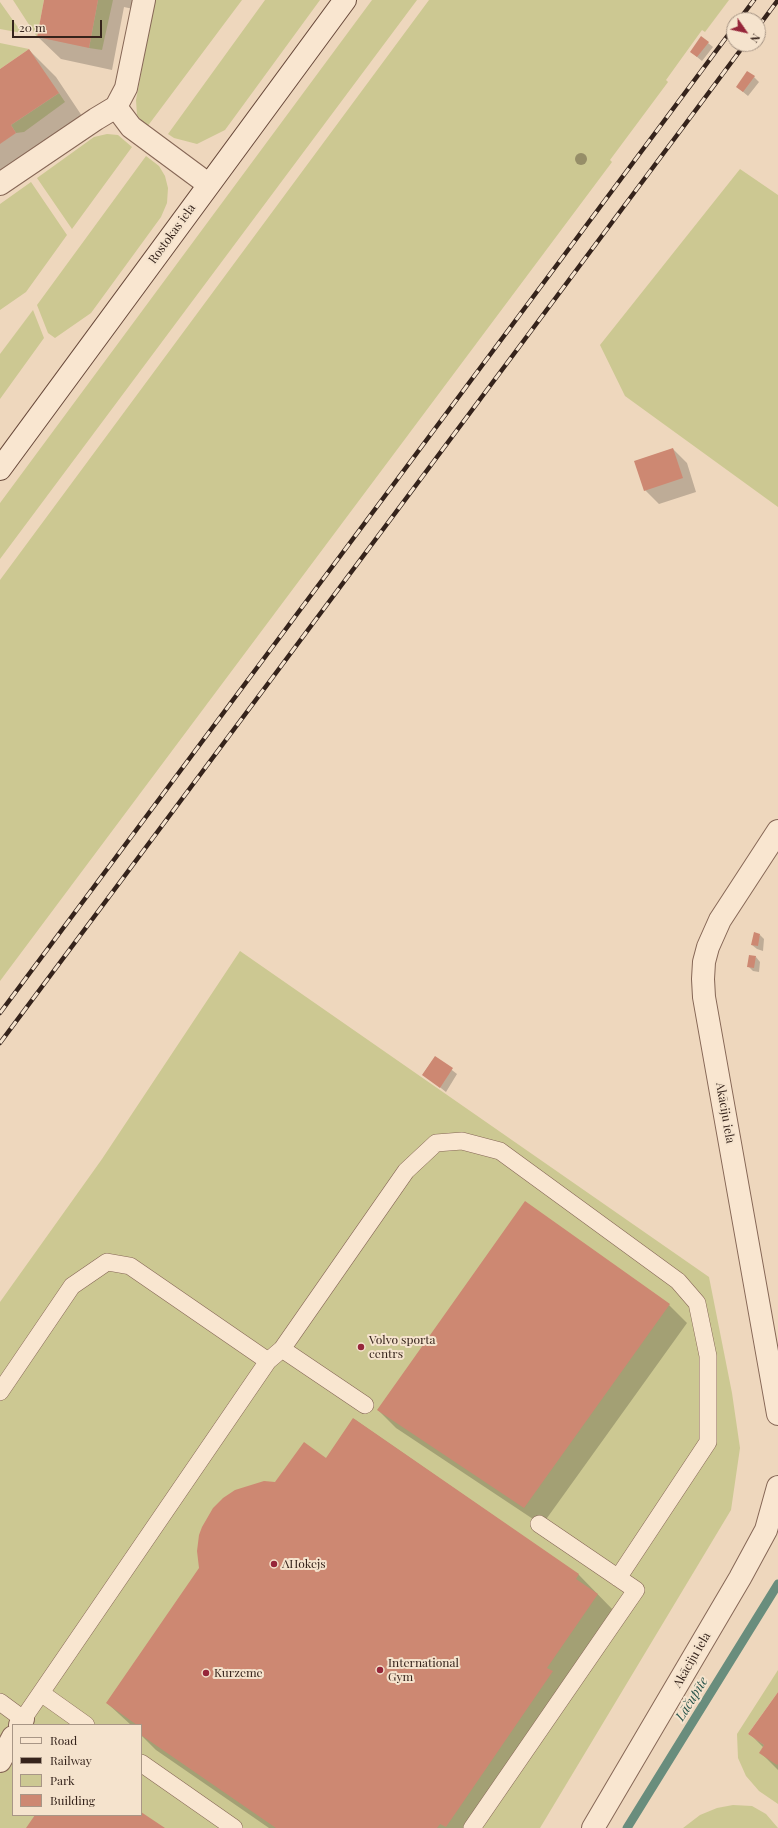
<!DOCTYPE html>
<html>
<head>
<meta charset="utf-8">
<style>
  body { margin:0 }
  #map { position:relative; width:778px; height:1828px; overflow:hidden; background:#eed7bd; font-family:"Playfair Display",serif }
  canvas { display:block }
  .legend { position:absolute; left:12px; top:1724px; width:130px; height:92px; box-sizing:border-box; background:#f5e3cd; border:1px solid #a89686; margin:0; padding:5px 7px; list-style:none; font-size:12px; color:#35231b }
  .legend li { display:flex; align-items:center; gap:8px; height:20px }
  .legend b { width:20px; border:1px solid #a89686 }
  .north { position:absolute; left:726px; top:12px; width:40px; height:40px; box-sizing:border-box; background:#f5e3cd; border:1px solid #a89686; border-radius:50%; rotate:124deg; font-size:11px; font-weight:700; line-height:16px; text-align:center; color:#35231b }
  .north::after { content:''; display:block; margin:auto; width:14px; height:18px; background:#96263a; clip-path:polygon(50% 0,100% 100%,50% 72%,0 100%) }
  .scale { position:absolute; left:12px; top:20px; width:90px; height:18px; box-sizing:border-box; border:2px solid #35231b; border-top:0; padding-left:5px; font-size:12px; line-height:14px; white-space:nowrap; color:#35231b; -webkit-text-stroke:3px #f5e3cd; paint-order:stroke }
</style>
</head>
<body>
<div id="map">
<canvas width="778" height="1828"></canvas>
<ul class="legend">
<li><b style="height:5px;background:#f9e6d0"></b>Road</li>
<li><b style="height:5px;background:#35231b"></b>Railway</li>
<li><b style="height:11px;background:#ccc892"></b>Park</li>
<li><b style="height:11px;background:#cd8872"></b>Building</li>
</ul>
<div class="north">N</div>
<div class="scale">20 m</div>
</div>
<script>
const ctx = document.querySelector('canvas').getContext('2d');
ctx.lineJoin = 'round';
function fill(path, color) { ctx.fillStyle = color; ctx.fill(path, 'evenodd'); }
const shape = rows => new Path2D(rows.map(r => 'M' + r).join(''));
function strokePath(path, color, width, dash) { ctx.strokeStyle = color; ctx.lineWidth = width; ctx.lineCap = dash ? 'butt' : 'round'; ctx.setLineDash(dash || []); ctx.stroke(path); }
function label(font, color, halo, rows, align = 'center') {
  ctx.font = font + ' "Playfair Display",serif'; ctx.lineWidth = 4; ctx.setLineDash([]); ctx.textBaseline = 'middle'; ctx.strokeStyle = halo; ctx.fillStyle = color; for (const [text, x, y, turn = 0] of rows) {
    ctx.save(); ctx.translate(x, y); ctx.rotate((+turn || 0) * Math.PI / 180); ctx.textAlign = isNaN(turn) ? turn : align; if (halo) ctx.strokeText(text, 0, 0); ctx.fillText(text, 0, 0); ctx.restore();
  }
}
fill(shape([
  [13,0,44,0,37,37],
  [98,0,113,0,102,50,89,48],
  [155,0,242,0,147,127,137,115,136,100],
  [265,0,320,0,225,130,197,144,174,138,168,134],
  [372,0,417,0,0,559,0,503],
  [429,0,729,0,705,32,702,30,666,80,668,82,610,160,612,162,0,981,0,580],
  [0,2,22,33,0,29],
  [0,43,29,49,0,69],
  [59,93,65,102,24,132,16,133,11,125],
  [107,134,118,135,132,147,72,229,37,178,94,137],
  [146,156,159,166,165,176,168,188,167,203,161,217,91,313,55,338,48,333,37,305],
  [740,169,778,195,778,507,625,396,600,345],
  [31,182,67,235,26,292,0,310,0,204],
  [33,310,44,338,0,399,0,354],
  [240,951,709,1277,732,1393,740,1448,731,1510,540,1828,0,1828,0,1302,102,1159],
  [13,1725,141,1725,141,1815,13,1815],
  [778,1670,778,1692,748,1734,764,1745,760,1753,778,1764,778,1804,759,1791,746,1776,738,1758,737,1734],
  [733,1805,752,1806,766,1814,778,1828,683,1828,700,1815,717,1808]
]), '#ccc892');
fill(shape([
  [45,0,134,0,133,9,124,7,112,70,61,59,38,37],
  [708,43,713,47,702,61,691,52],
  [29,50,56,77,84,119,0,177,0,70],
  [754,77,759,82,748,96,737,87],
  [673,449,687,463,696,492,659,504,645,490],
  [760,935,764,939,763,951,757,949,752,945],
  [756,957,760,962,759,972,753,971,748,966],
  [435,1057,457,1074,446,1092,423,1074],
  [669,1305,687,1323,542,1525,396,1428,378,1410],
  [354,1419,579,1575,615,1612,475,1828,269,1828,156,1750,141,1735,141,1725,131,1725,107,1703,276,1483,326,1459],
  [778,1694,778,1770,761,1753,764,1748,750,1734]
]), '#0003');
strokePath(shape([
  [627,1828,778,1584]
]), '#698d7d', 9);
fill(shape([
  [44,0,98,0,89,48,37,37],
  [701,36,709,42,697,57,690,52],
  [29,49,59,93,11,125,16,133,0,144,0,69],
  [747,71,755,76,743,92,736,87],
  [673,448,683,478,644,491,634,461],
  [754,932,760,934,758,946,751,945],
  [749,955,756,956,754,968,747,967],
  [435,1056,453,1068,440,1088,422,1075],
  [525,1201,670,1304,524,1508,377,1410],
  [353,1418,579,1574,576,1579,598,1594,547,1668,553,1671,446,1827,440,1824,437,1828,276,1828,141,1735,141,1725,137,1725,106,1703,199,1568,197,1551,199,1535,202,1527,213,1508,223,1498,235,1490,264,1481,275,1482,304,1442,326,1458],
  [778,1692,778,1764,777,1765,759,1753,764,1745,748,1734],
  [141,1812,165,1828,26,1828,35,1815,141,1815]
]), '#cd8872');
const lane = shape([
  [282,1349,406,1171,436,1143,462,1141,500,1151,678,1281,697,1303,708,1356,708,1442,618,1578],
  [0,1392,72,1286,107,1262,130,1266,268,1361],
  [41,1693,86,1725],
  [0,1702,23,1719,268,1361,282,1349,365,1405],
  [141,1763,234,1828],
  [472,1828,636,1590,539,1524]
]);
const street = shape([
  [116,107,131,127,208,184],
  [0,184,96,119,116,107,126,88,144,0],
  [778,831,720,920,708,947,704,962,703,979,704,997,778,1414],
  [20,1725,23,1719],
  [0,1761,13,1737],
  [593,1828,740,1578,766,1530,778,1487]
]);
const secondary = shape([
  [0,469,345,0]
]);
strokePath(lane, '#866756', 18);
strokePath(street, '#866756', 24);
strokePath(secondary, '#68493a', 24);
strokePath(lane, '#f9e6d0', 17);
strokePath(street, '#f9e6d0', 22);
strokePath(secondary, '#f9e6d0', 22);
const rail = shape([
  [739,20,754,0],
  [758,27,778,0],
  [0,1013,734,27],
  [0,1043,745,44]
]);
strokePath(rail, '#35231b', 4.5);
strokePath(rail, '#f5e3cd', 3, [9]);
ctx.fillStyle = '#968e68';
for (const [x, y] of [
  [581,159]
]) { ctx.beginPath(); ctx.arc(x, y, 6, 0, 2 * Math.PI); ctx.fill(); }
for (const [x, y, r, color] of [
  [361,1347,4,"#96263a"],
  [274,1564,4,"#96263a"],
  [380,1670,4,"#96263a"],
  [206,1673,4,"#96263a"]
]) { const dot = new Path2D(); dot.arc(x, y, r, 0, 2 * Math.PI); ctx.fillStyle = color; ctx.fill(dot); strokePath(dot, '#f5e3cd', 1.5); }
label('12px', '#35231b', '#f5e3cd', [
  ["Rostokas iela",172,234,-54],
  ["Akāciju iela",725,1113,80],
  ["Akāciju iela",692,1660,-60]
]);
label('12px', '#35231b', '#f5e3cd', [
  ["Volvo sporta",369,1340],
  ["centrs",369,1354],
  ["AHokejs",282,1564],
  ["International",388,1663],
  ["Gym",388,1677],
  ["Kurzeme",214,1673]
], 'left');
label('italic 13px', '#2a554b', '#f5e3cd', [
  ["Lāčupīte",692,1699,-58]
]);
</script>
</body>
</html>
